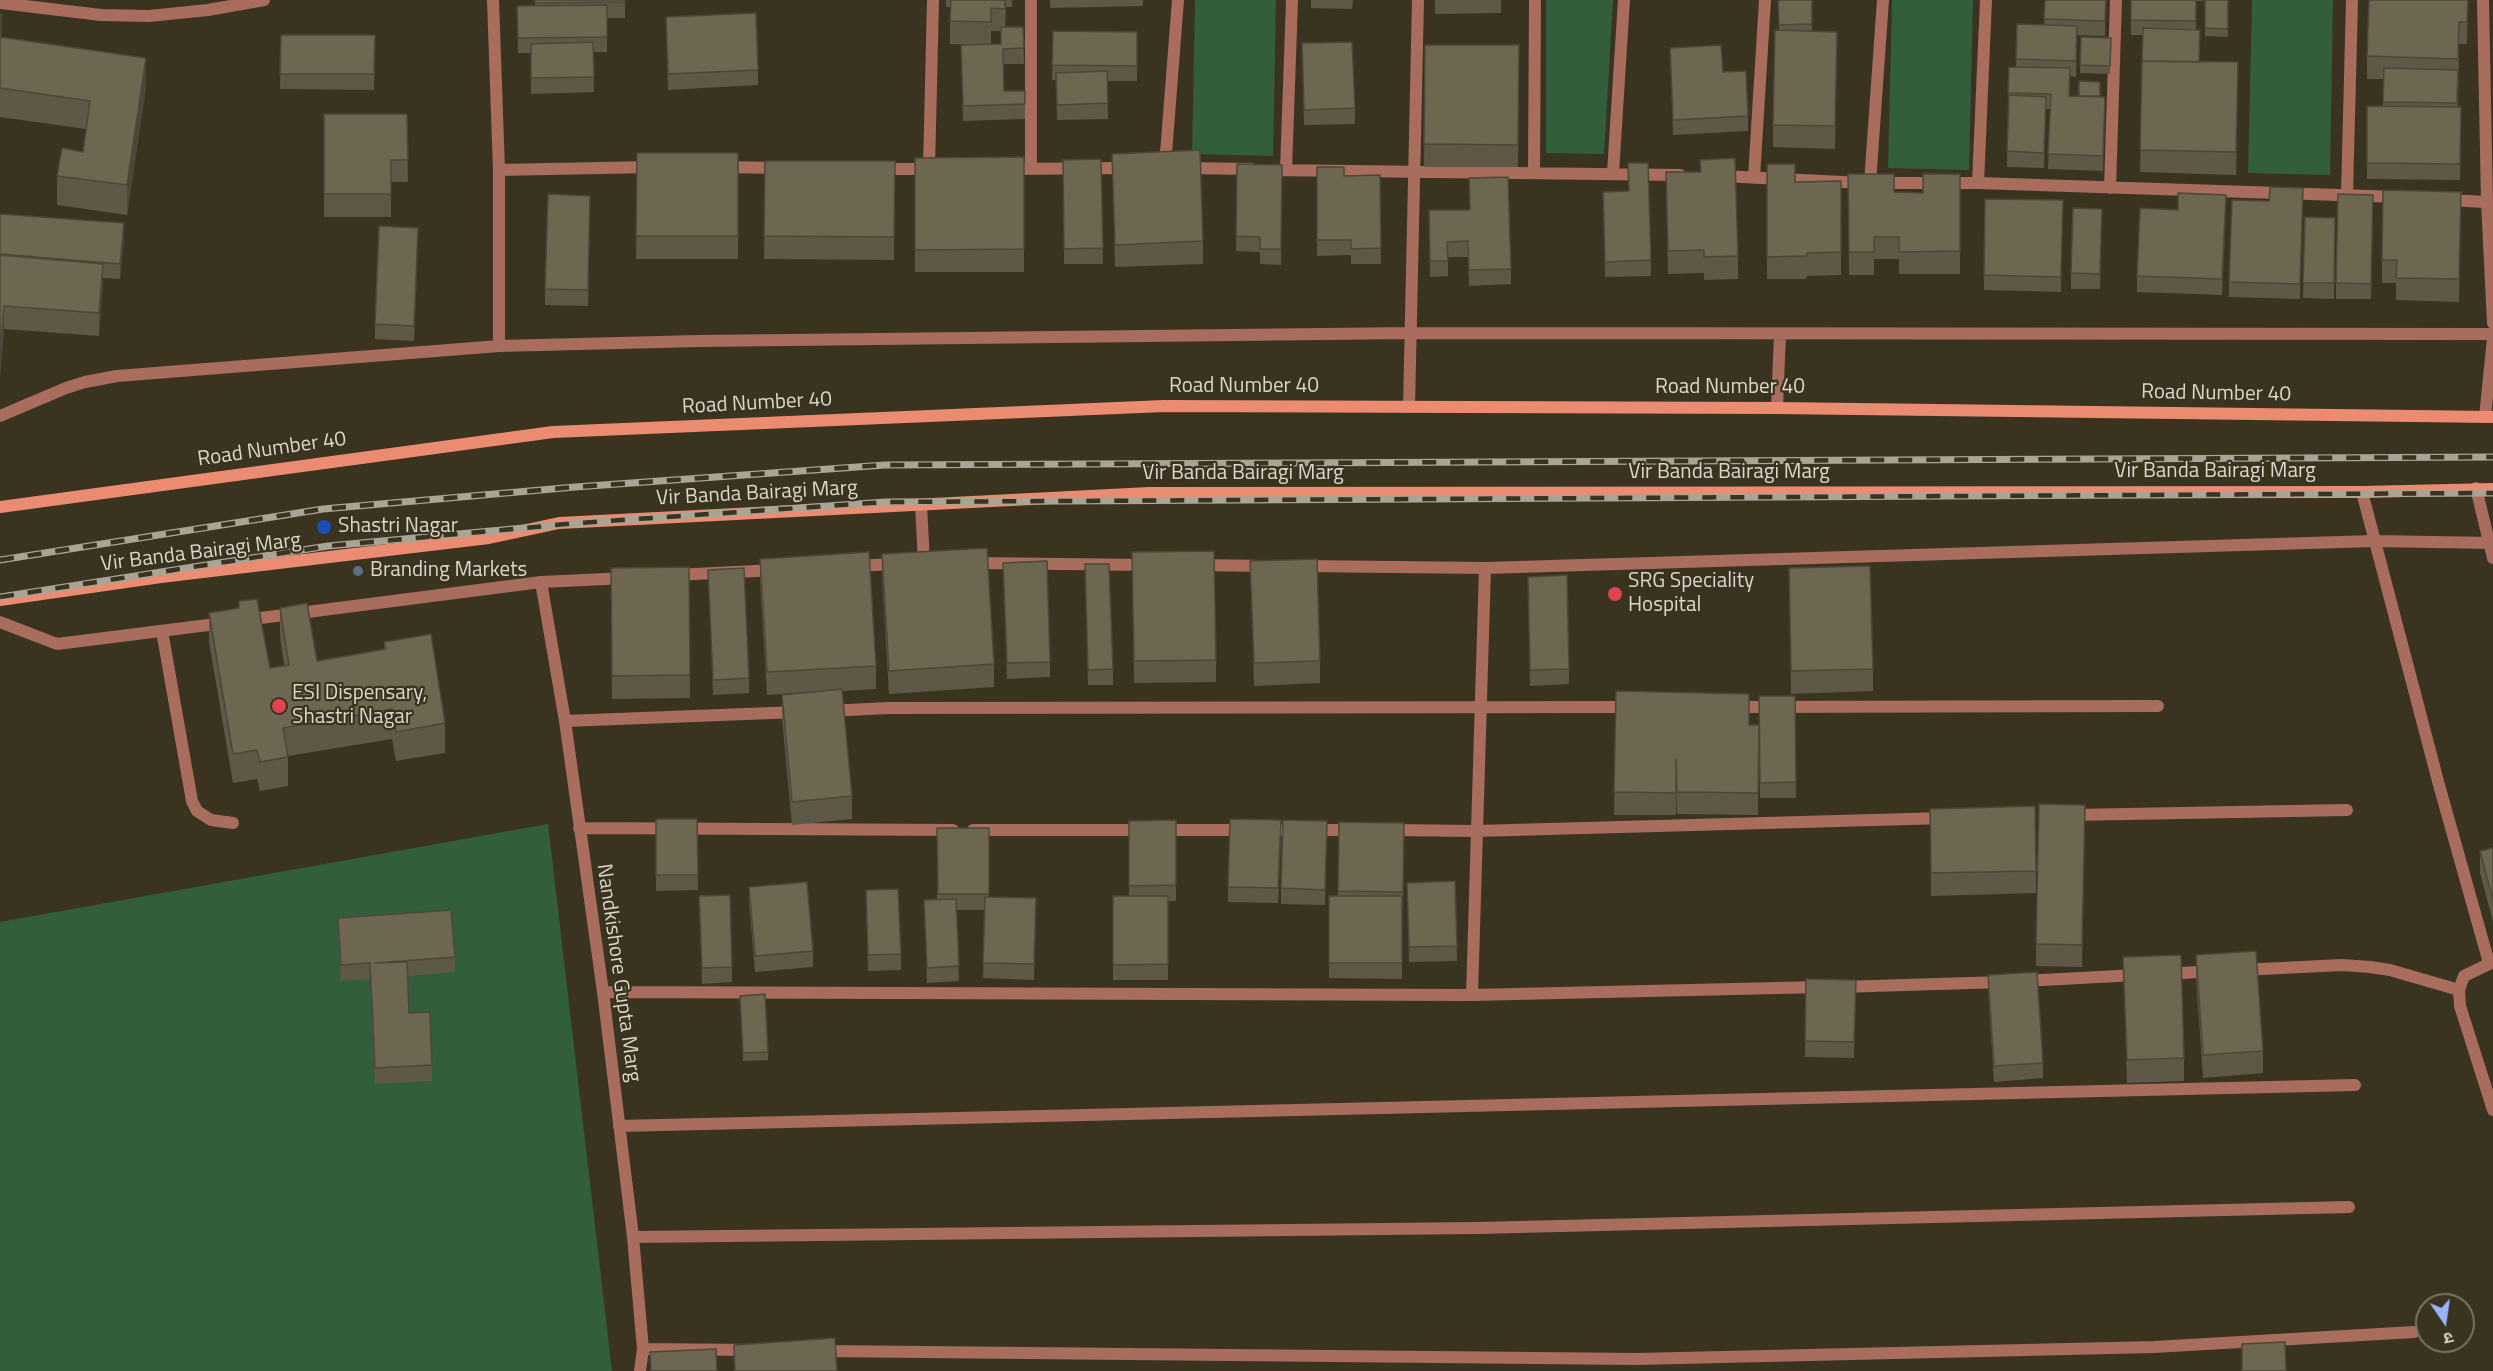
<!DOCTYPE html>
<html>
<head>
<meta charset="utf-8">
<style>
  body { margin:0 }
  #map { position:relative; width:2493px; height:1371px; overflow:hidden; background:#393320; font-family:"Titillium Web","Noto Sans Devanagari",sans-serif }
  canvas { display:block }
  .north { position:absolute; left:2415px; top:1293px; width:60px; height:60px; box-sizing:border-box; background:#393320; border:2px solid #797464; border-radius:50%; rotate:167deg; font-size:16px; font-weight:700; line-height:24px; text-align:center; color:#dad6ca }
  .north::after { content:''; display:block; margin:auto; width:21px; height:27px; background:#99b5fd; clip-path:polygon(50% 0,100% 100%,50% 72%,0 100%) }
</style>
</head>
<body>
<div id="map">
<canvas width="2493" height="1371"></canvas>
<div class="north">उ</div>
</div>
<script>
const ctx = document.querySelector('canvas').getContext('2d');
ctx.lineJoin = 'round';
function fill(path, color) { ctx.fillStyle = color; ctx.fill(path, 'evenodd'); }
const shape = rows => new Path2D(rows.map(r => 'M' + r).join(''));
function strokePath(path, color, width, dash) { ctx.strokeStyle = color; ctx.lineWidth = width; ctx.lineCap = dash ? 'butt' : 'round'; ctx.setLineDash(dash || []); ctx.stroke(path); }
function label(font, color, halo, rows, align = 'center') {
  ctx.font = font + ' "Titillium Web",sans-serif'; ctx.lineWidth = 4.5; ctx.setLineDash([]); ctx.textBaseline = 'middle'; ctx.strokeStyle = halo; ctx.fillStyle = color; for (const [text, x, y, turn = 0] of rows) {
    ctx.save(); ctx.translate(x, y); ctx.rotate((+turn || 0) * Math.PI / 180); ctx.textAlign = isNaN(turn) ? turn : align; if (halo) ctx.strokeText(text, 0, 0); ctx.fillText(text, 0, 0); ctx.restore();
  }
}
fill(shape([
  [1195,0,1276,0,1273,156,1192,154],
  [1546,0,1613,0,1604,154,1546,153],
  [1892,0,1973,0,1969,170,1888,168],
  [2252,0,2333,0,2330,175,2248,173],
  [548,824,612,1371,0,1371,0,922]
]), '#335e3c');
strokePath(shape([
  [162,631,192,801,197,811,211,820,233,823]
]), '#a96d5d', 12);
strokePath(shape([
  [493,0,499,170,499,346],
  [1031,0,1031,168],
  [2483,0,2487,202,2493,323],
  [0,3,101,15,149,16,208,10,264,0],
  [1165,166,1178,0],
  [722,167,780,168],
  [1184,168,1251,169],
  [878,169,930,169],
  [929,169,933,0],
  [1007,169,1128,168],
  [499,170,651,167],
  [1268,170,1680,175],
  [1286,170,1292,0],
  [1534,172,1535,0],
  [1613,173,1624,0],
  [1721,176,1863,183],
  [1754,177,1765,0],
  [1870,183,1883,0],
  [1880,183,1978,183,2399,197],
  [1978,183,1986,0],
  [2110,188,2116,0],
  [2347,194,2352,0],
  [2447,200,2487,202],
  [1409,407,1418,0],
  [1777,408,1780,334],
  [0,416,66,388,85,382,117,376,499,346,699,341,1412,333,2493,334],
  [2485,417,2493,338],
  [2476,488,2493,558],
  [2362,492,2439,785,2489,963],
  [921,505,924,563],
  [974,563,1148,565],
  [1199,565,1265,566],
  [854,566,896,564],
  [1304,566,1485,568,2374,541,2493,543],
  [674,575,776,570],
  [541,582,565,721,603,992,633,1237,643,1349,640,1371],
  [245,620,541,582,627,578],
  [0,622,57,644,224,623],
  [1733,707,2158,706],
  [827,711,889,708,1632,707],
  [565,721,798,712],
  [2071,815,2347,810],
  [579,828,953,830],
  [973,830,1145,830],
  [1162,830,1244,830],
  [1264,830,1355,830],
  [1390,830,1476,831,1945,818],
  [2493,962,2464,976,2459,990,2460,1006,2493,1110],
  [2241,970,2342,965,2370,967,2390,970,2459,990],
  [2167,974,2212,971],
  [2023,981,2137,975],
  [1840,987,2002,982],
  [603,992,1472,995,1822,987],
  [1472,995,1485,568],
  [619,1126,2355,1085],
  [633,1237,1477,1228,2349,1207],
  [643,1349,750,1350],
  [821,1351,1637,1359,2154,1347,2414,1332]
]), '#a96d5d', 12);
strokePath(shape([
  [0,507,553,432,1164,406,1777,408,2493,417],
  [0,600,161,577,489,538,559,523,1149,493,2362,492,2493,489]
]), '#eb8c72', 12);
const rail = shape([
  [0,560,323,509,575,487,885,465,2493,457],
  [0,597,328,546,578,523,886,502,2493,493]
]);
strokePath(rail, '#a9a496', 7);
strokePath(rail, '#393320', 4.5, [14]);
fill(shape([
  [535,0,625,0,625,18,607,18,607,52,593,52,594,92,531,94,531,53,518,53,517,6,535,5],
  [946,0,1012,0,1012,7,1006,7,1005,27,1023,27,1024,64,1003,64,1004,91,1025,91,1025,119,963,121,961,61,1001,44,1001,31,991,31,991,45,950,44,950,7,946,7],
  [1050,0,1143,0,1143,6,1050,8],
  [1311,0,1353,0,1352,9,1311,8],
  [1435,0,1501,0,1501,13,1435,14],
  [1778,0,1812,0,1812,31,1837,54,1835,149,1773,147,1773,125,1779,30],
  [2045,0,2106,0,2105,36,2077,35,2076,77,2070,76,2070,96,2100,96,2105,112,2103,171,2048,169,2050,109,2046,109,2044,168,2007,167,2008,93,2016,67,2017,24,2044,25],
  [2131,0,2203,0,2203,1,2196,1,2196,30,2199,62,2238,85,2236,175,2140,172,2143,35,2131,35],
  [2205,0,2228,0,2228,37,2205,36],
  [2468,0,2467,44,2459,44,2458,107,2461,107,2460,180,2367,179,2367,106,2383,106,2383,79,2367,79,2367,56],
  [0,14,2,37,146,87,127,215,57,205,57,176,83,152,86,129,0,117],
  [666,17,758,70,758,85,668,90],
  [1053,31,1137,32,1137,81,1107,81,1108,119,1057,120,1056,80,1052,80],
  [281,35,375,35,374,90,280,89],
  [2081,37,2111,38,2110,74,2080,73],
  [1425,45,1519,45,1518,167,1424,167],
  [1670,48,1723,72,1748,116,1748,131,1673,135],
  [1302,59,1355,108,1355,124,1304,125],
  [324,114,407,114,408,182,391,182,391,217,324,217],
  [637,153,738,153,738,259,636,259],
  [1112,154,1203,241,1203,264,1115,267],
  [1024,157,1024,272,915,272,915,158],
  [1101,159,1103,264,1064,264,1063,160],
  [1700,160,1738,256,1738,279,1704,280,1704,273,1668,274,1666,172,1700,172],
  [765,161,895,161,894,260,764,259],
  [1628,163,1651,260,1651,276,1605,277,1603,192,1629,191],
  [1237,164,1282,165,1281,265,1260,264,1260,252,1236,251],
  [1767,164,1795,182,1841,181,1841,275,1807,276,1806,279,1767,279],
  [1317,167,1344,176,1380,175,1381,264,1351,264,1351,255,1317,256],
  [1848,174,1894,192,1923,193,1960,174,1960,274,1899,274,1899,259,1874,259,1874,275,1849,275],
  [590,196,588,306,545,305,545,289],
  [2063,200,2061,292,1984,290,1984,275],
  [2303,203,2300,299,2229,297,2229,282],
  [2102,209,2100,289,2071,289,2071,273],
  [1429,210,1511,269,1511,284,1469,286,1468,257,1448,257,1448,276,1430,277],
  [2178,210,2226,210,2222,295,2137,292,2137,276],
  [2373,211,2371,299,2336,299,2336,283],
  [0,214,124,239,120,279,103,278,99,336,4,329,0,376],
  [2461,214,2459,302,2396,300,2396,283,2382,283,2382,260],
  [2305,217,2335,218,2334,299,2303,298],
  [418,243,414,341,375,339,375,324],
  [882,554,994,664,994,687,889,694,882,577],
  [760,559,876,666,876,689,842,691,852,796,852,819,792,825,782,718,782,695,808,692,767,695,760,581],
  [1250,561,1320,661,1320,683,1254,686],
  [1003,563,1050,662,1050,677,1007,679],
  [1085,564,1113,669,1113,685,1088,685],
  [689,567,690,698,612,699,611,568],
  [1789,568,1873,669,1873,691,1791,694],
  [708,570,749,678,749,693,713,695],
  [1132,575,1216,660,1216,682,1134,683],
  [1528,593,1569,669,1569,684,1530,686],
  [280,608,317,661,384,649,384,642,445,723,445,753,396,761,392,739,288,756,288,786,260,791,257,779,233,783,209,642,209,613,270,668,284,665,280,637],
  [1616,691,1749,725,1759,725,1758,815,1677,814,1676,781,1676,815,1614,815],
  [1759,696,1795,696,1796,798,1760,798],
  [2035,806,2036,893,1931,896,1930,809],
  [656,819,697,819,698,890,656,891],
  [1176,820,1176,901,1168,901,1168,980,1113,980,1113,896,1129,896,1129,821],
  [1327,821,1325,905,1281,904,1281,888],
  [1339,822,1404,823,1403,907,1402,907,1402,979,1329,978,1329,896,1338,896],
  [937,828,989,828,989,897,1036,913,1034,980,983,978,985,910,956,910,959,981,927,983,924,900,937,899],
  [2085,828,2082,967,2036,966,2036,944],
  [1281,836,1278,903,1228,902,1228,887],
  [2493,848,2493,922,2480,873,2480,851],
  [1455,881,1457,961,1409,962,1407,883],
  [749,887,813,951,813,967,755,972,749,903],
  [866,890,901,954,901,970,868,971],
  [699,896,732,967,732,982,702,984],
  [338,918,455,957,455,972,408,976,409,1013,432,1065,432,1081,375,1084,370,979,341,981,338,934],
  [2196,955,2263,1051,2263,1073,2203,1078,2196,978],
  [2123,957,2184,1058,2184,1081,2127,1083],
  [1988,975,2043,1063,2043,1078,1994,1082,1988,991],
  [1806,979,1856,980,1854,1058,1805,1057],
  [740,996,768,1052,768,1060,743,1061],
  [734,1345,837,1371,734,1371]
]), '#5e5846');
fill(shape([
  [2,14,2,44,0,56,0,26],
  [1837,32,1837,54,1835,149,1835,126],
  [146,58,146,87,127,215,127,185],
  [2226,195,2226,210,2222,295,2222,279],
  [124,223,124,239,120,279,120,264],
  [418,228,418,243,414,341,414,326],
  [103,264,103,286,99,336,99,313],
  [4,306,4,329,0,376,0,353]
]), '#4c4739');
const building = shape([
  [535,0,625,0,625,2,535,3,535,0],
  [951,0,1005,0,1005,9,991,8,991,22,950,21,951,0],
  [1778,0,1812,0,1812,24,1779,25,1778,0],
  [2045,0,2106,0,2105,21,2044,19,2045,0],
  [2131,0,2196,0,2196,21,2131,20,2131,0],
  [2205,0,2228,0,2228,29,2205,28,2205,0],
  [2369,0,2468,0,2467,22,2459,22,2458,59,2367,56,2369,0],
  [607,5,607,37,518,38,517,6,607,5],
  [756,13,758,70,668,74,666,17,756,13],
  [0,14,2,14,0,26,0,14],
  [2017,24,2077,26,2076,61,2016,59,2017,24],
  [1001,27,1023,27,1024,48,1003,49,1004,91,1025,91,1025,104,963,106,961,45,1001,44,1001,27],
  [2143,28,2200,30,2199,62,2142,61,2143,28],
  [1775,30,1837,32,1835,126,1773,125,1775,30],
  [1053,31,1137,32,1137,66,1052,65,1053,31],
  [281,35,375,35,374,74,280,74,281,35],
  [0,37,146,58,127,185,57,176,62,148,83,152,90,101,0,88,0,37],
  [2081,37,2111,38,2110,66,2080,65,2081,37],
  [593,42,594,77,531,78,531,44,593,42],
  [1352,42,1355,108,1304,110,1302,43,1352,42],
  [1425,45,1519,45,1518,145,1424,144,1425,45],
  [1721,45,1723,72,1746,71,1748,116,1673,120,1670,48,1721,45],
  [2142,61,2238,62,2236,152,2140,150,2142,61],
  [2009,67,2070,68,2069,96,2105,97,2103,156,2048,154,2051,94,2008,93,2009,67],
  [2384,68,2458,70,2457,103,2383,102,2384,68],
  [1107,71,1108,103,1057,105,1056,73,1107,71],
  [2079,81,2100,82,2100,96,2079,96,2079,81],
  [2009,95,2046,97,2044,153,2007,151,2009,95],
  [2367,106,2461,107,2460,164,2367,163,2367,106],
  [324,114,407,114,408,160,391,160,391,194,324,194,324,114],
  [1200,150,1203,241,1115,245,1112,154,1200,150],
  [637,153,738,153,738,236,636,236,637,153],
  [1024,157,1024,249,915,250,915,158,1024,157],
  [1735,158,1738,256,1704,257,1704,250,1668,251,1666,172,1701,172,1700,160,1735,158],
  [1101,159,1103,248,1064,249,1063,160,1101,159],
  [765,161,895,161,894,237,764,236,765,161],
  [1628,163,1648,163,1651,260,1605,262,1603,192,1629,191,1628,163],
  [1237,164,1282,165,1281,249,1260,249,1260,237,1236,236,1237,164],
  [1767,164,1795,164,1795,182,1841,181,1841,252,1807,253,1806,256,1767,257,1767,164],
  [1317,167,1344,167,1344,176,1380,175,1381,248,1351,249,1351,240,1317,240,1317,167],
  [1848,174,1894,174,1894,192,1923,193,1923,174,1960,174,1960,251,1899,252,1899,237,1874,237,1874,252,1849,252,1848,174],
  [1508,177,1511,269,1469,270,1468,241,1447,242,1448,261,1430,261,1429,210,1470,210,1469,178,1508,177],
  [2270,187,2303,188,2300,284,2229,282,2232,200,2269,201,2270,187],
  [2383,190,2461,192,2459,279,2396,278,2397,260,2382,260,2383,190],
  [2178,193,2226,195,2222,279,2137,276,2140,208,2178,210,2178,193],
  [548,194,590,196,588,290,545,289,548,194],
  [2338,194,2373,195,2371,284,2336,283,2338,194],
  [1985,199,2063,200,2061,277,1984,275,1985,199],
  [2073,208,2102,209,2100,274,2071,273,2073,208],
  [0,214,124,223,120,264,0,254,0,214],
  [2305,217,2335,218,2334,283,2303,283,2305,217],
  [379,226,418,228,414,326,375,324,379,226],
  [0,255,103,264,99,313,4,306,0,353,0,255],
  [987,548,994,664,889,671,882,554,987,548],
  [1214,551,1216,660,1134,661,1132,552,1214,551],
  [869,552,876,666,767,672,760,559,869,552],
  [1317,559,1320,661,1254,663,1250,561,1317,559],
  [1047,561,1050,662,1007,663,1003,563,1047,561],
  [1085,564,1109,564,1113,669,1088,670,1085,564],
  [1870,566,1873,669,1791,671,1789,568,1870,566],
  [689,567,690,675,612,676,611,568,689,567],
  [744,568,749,678,713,680,708,570,744,568],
  [1567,575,1569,669,1530,670,1528,577,1567,575],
  [257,599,270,668,289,665,280,608,307,603,317,661,386,649,384,642,431,634,445,723,396,732,392,709,283,728,288,757,260,762,257,750,233,754,209,613,239,608,239,601,257,599],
  [842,689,852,796,792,802,782,695,842,689],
  [1616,691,1749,694,1749,725,1759,725,1758,793,1677,792,1676,759,1676,793,1614,792,1616,691],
  [1759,696,1795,696,1796,782,1760,783,1759,696],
  [2039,804,2085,805,2082,945,2036,944,2039,804],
  [2035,806,2036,871,1931,873,1930,809,2035,806],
  [656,819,697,819,698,875,656,875,656,819],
  [1230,819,1281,820,1278,888,1228,887,1230,819],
  [1176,820,1176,885,1129,886,1129,821,1176,820],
  [1283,820,1327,821,1325,890,1281,888,1283,820],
  [1339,822,1404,823,1403,892,1338,891,1339,822],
  [937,828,989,828,989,894,938,894,937,828],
  [2493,848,2493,900,2480,851,2493,848],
  [1455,881,1457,946,1409,947,1407,883,1455,881],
  [807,882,813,951,755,956,749,887,807,882],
  [898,889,901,954,868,955,866,890,898,889],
  [730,895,732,967,702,968,699,896,730,895],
  [1113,896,1168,896,1168,964,1113,965,1113,896],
  [1329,896,1402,896,1402,963,1329,963,1329,896],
  [985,897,1036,898,1034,964,983,963,985,897],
  [956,899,959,966,927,968,924,900,956,899],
  [451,910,455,957,375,963,407,962,409,1013,430,1012,432,1065,375,1068,370,963,341,965,338,918,451,910],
  [2256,951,2263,1051,2203,1055,2196,955,2256,951],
  [2181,955,2184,1058,2127,1060,2123,957,2181,955],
  [2037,972,2043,1063,1994,1066,1988,975,2037,972],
  [1806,979,1856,980,1854,1042,1805,1041,1806,979],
  [765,994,768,1052,743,1053,740,996,765,994],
  [835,1338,837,1371,735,1371,734,1345,835,1338],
  [2285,1342,2286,1371,2242,1371,2242,1344,2285,1342],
  [716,1349,717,1371,651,1371,650,1352,716,1349]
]);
fill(building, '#6d6651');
strokePath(building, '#4c4739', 1.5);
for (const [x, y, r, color] of [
  [324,527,8,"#1a4fb4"],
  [358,571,6,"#5c6f8a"],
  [1615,594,8,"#e0444e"],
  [279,706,8,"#e0444e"]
]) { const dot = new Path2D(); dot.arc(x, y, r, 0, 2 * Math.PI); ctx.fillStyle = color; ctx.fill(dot); strokePath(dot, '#393320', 2); }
label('21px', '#dad6ca', '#393320', [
  ["Road Number 40",1244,387],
  ["Road Number 40",1730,388],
  ["Road Number 40",2216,394,1],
  ["Road Number 40",757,404,-3],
  ["Road Number 40",272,450,-8],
  ["Vir Banda Bairagi Marg",2215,472],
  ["Vir Banda Bairagi Marg",1729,473],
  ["Vir Banda Bairagi Marg",1243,474],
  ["Vir Banda Bairagi Marg",757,494,-3],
  ["Vir Banda Bairagi Marg",201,553,-7],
  ["Nandkishore Gupta Marg",618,973,82]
]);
label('21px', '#dad6ca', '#393320', [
  ["Shastri Nagar",338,527],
  ["Branding Markets",370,571],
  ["SRG Speciality",1628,582],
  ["Hospital",1628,606],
  ["ESI Dispensary,",292,694],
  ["Shastri Nagar",292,718]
], 'left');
</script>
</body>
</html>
